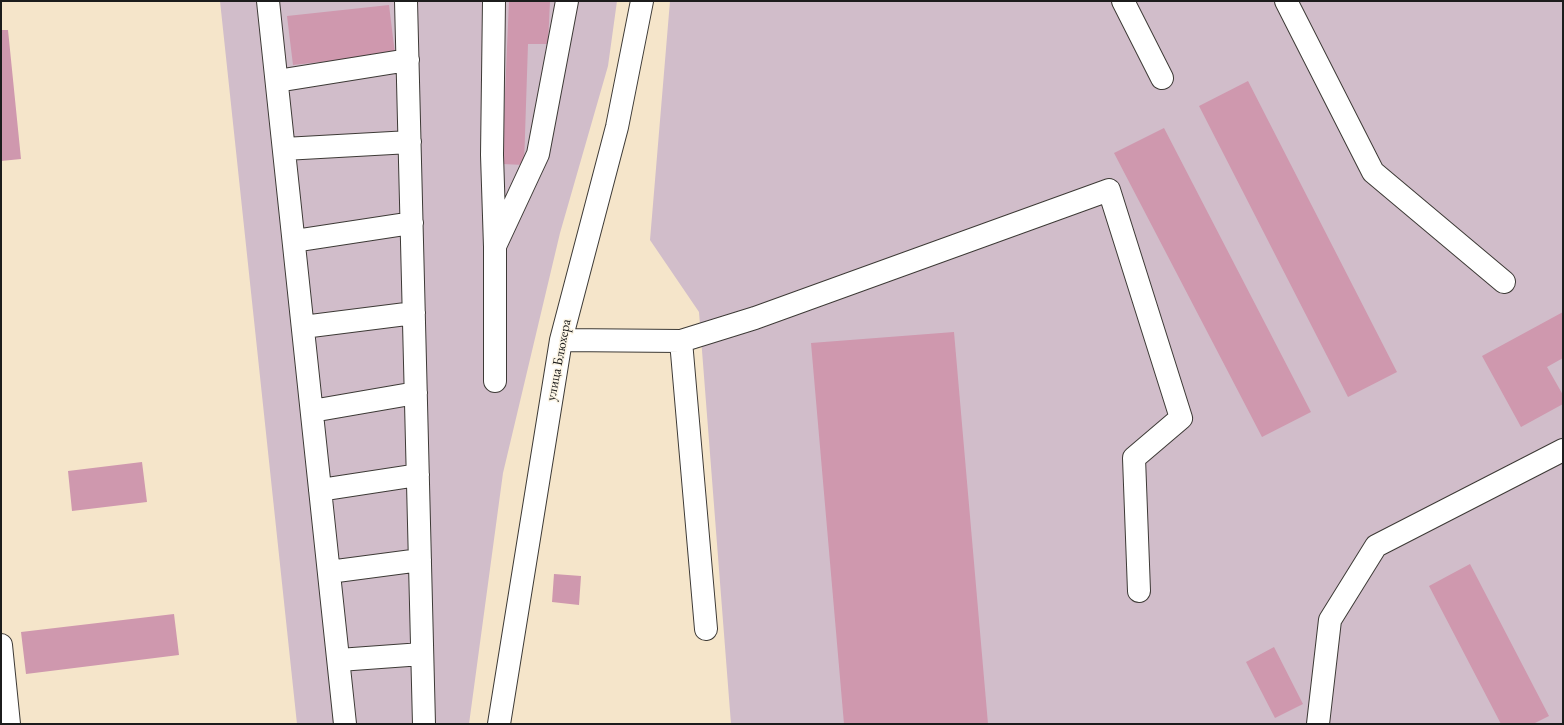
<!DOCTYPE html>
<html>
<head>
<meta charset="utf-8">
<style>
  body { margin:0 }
  #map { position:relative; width:1564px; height:725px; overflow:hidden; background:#f5e5ca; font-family:"EB Garamond",serif }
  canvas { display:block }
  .frame { position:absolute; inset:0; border:2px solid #1c1c1c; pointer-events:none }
</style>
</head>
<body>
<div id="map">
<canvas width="1564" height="725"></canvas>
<div class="frame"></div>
</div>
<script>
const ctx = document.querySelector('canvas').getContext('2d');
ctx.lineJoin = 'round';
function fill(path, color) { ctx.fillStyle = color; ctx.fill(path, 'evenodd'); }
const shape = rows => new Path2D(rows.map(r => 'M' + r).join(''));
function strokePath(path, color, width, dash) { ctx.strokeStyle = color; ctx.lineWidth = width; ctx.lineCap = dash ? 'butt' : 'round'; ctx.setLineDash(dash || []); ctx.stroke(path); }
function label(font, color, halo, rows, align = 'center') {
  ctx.font = font + ' "EB Garamond",serif'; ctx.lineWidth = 3; ctx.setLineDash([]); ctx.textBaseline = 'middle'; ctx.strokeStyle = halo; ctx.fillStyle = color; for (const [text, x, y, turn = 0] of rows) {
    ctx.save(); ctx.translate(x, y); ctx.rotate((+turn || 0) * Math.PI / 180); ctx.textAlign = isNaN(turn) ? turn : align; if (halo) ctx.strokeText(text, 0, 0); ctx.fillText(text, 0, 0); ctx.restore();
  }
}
fill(shape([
  [220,1,617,1,608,66,560,233,503,473,469,724,297,724],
  [670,1,1563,1,1563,724,731,724,699,312,650,240]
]), '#d1bdca');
fill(shape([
  [509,1,550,1,548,44,528,44,524,165,502,164],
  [389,5,395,54,293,65,287,16],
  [1,30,8,30,21,159,1,161],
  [1248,81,1397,372,1348,397,1199,106],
  [1164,128,1311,412,1262,437,1114,153],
  [1563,312,1563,358,1547,367,1563,395,1563,404,1521,427,1482,356],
  [954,332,988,724,844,724,811,343],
  [142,462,147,502,72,511,68,471],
  [1470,564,1549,716,1533,724,1501,724,1429,586],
  [554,574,581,576,579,605,552,602],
  [174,614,179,655,26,674,21,632],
  [1274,647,1303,704,1275,718,1246,662]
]), '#cf98ae');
const minor = shape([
  [268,1,345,724],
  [406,1,424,724],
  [494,1,492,155,495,247,495,381],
  [1123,1,1162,78],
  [1286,1,1373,172,1504,282],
  [277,81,408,60],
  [284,149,410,142],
  [294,241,412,223],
  [496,244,538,154,567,1],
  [303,327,414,313],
  [561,340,681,341,755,318,1109,190,1181,418,1134,458,1139,591],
  [681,341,706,629],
  [312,411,416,393],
  [320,490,418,475],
  [329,572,420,560],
  [1,645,9,724],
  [339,660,422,654],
  [499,724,561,340,617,127,642,1],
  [1318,724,1330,620,1376,546,1563,450]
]);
strokePath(minor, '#3d3a36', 24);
strokePath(minor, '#fff', 22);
label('14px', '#1c1c1c', '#fcf5e5', [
  ["улица Блюхера",559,360,-79]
]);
</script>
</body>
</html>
